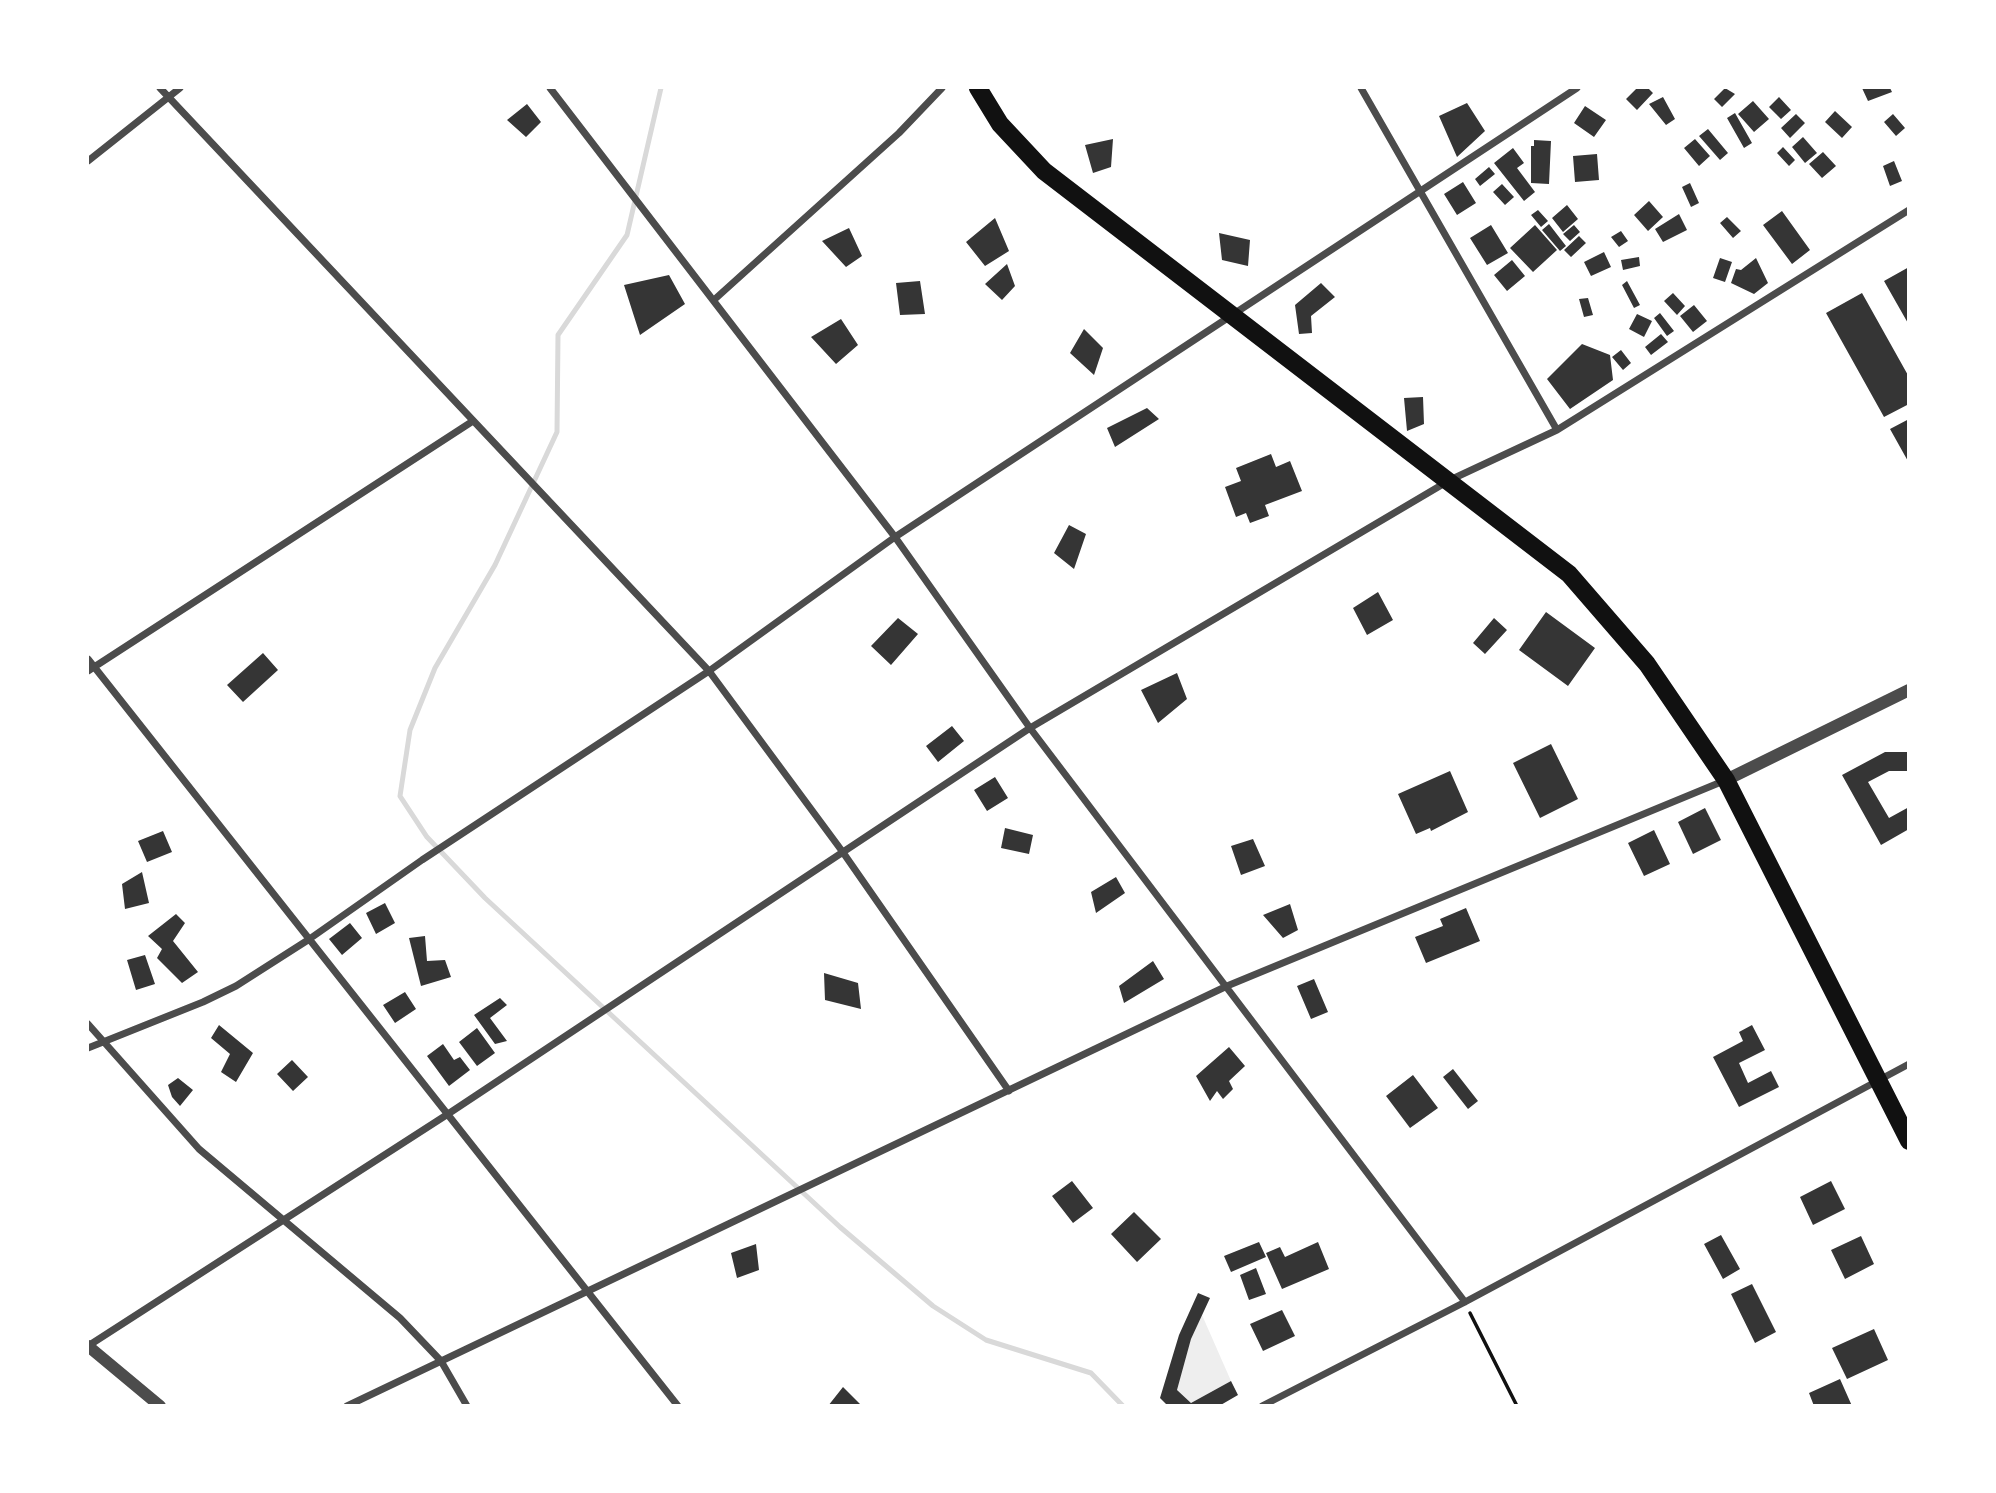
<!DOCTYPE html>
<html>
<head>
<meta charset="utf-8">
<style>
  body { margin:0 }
  #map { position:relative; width:1996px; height:1493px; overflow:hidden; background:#fff; font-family:"Noto Serif",serif }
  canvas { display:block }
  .frame { position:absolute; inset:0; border:89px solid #fff; pointer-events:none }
</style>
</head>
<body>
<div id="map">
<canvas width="1996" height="1493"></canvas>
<div class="frame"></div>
</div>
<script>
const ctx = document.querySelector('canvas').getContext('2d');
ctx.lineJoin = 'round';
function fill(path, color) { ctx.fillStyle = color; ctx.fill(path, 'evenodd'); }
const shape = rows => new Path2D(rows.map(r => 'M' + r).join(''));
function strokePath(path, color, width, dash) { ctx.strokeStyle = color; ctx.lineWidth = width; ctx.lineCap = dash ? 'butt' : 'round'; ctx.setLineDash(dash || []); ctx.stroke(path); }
fill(shape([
  [1202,1315,1231,1381,1191,1403,1177,1390,1191,1339]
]), '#eee');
strokePath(shape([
  [661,88,627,235,558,335,557,432,495,565,435,668,410,730,400,796,427,837,485,898,840,1227,933,1306,986,1340,1091,1373,1123,1406]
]), '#d9d9d9', 5);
fill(shape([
  [1637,88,1648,88,1653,93,1637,110,1626,99],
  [1725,88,1735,94,1722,107,1714,99],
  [1862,88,1890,88,1892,92,1868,101],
  [1663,97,1675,119,1666,125,1649,104],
  [1779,97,1791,110,1781,119,1769,107],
  [1753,101,1769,119,1754,132,1738,114],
  [1467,103,1485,131,1457,157,1439,116],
  [527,104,541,122,526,137,507,120],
  [1585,106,1606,120,1594,137,1574,123],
  [1835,111,1852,127,1842,138,1825,122],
  [1735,113,1752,143,1744,148,1727,118],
  [1796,114,1805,123,1790,138,1781,128],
  [1893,114,1905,128,1896,136,1884,122],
  [1708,129,1728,153,1720,160,1699,136],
  [1803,137,1817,153,1805,163,1792,147],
  [1113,139,1111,167,1093,173,1085,145],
  [1695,139,1710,156,1699,166,1684,148],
  [1534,140,1551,141,1549,184,1531,183,1531,146,1534,146],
  [1783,147,1795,160,1789,166,1777,153],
  [1513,148,1524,163,1517,168,1535,192,1524,201,1494,163],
  [1823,152,1836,166,1822,178,1809,164],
  [1597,154,1599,180,1575,182,1573,156],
  [1894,161,1902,181,1890,186,1883,166],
  [1489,167,1495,174,1480,186,1475,179],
  [1463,182,1476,203,1457,215,1444,194],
  [1690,183,1699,203,1691,207,1682,187],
  [1502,184,1514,197,1505,205,1493,192],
  [1649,201,1663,217,1648,231,1634,215],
  [1567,205,1578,219,1563,232,1552,218],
  [1538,210,1548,221,1541,227,1531,215],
  [1782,211,1810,250,1792,264,1763,225],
  [1679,214,1687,230,1663,242,1655,229],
  [1727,217,1741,231,1733,238,1720,223],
  [995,218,1009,251,985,266,966,242],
  [1549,224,1566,246,1560,251,1542,230],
  [1491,225,1508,253,1487,265,1470,238],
  [1535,225,1557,250,1533,272,1510,248],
  [1574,225,1580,232,1570,241,1563,234],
  [849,228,862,256,846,267,822,241],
  [1621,231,1628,241,1619,247,1611,237],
  [1219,233,1250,240,1248,266,1222,260],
  [1579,236,1586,243,1571,257,1564,250],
  [1604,252,1611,267,1591,276,1584,262],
  [1639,257,1640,266,1623,270,1621,260],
  [1720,258,1732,262,1725,282,1713,278],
  [1756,258,1768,283,1754,294,1731,283,1736,269,1741,270],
  [1512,260,1525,276,1507,291,1494,275],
  [1007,264,1015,286,1002,300,985,284],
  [1909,267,1909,325,1884,281],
  [669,275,685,304,640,335,624,285],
  [920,281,925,314,900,315,896,283],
  [1627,281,1640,305,1634,308,1622,285],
  [1321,283,1335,297,1311,316,1312,333,1299,334,1295,305],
  [1673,293,1685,306,1677,315,1664,301],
  [1862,293,1909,377,1909,404,1884,417,1826,313],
  [1588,298,1593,315,1584,317,1579,299],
  [1694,305,1707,321,1693,332,1680,316],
  [1660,313,1674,331,1667,336,1654,318],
  [1637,314,1652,321,1644,337,1629,329],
  [841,319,858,345,836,364,811,337],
  [1084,329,1103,348,1094,375,1070,353],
  [1661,334,1668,342,1651,355,1645,347],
  [1582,344,1610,355,1613,380,1570,409,1547,379],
  [1621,350,1631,363,1623,370,1612,357],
  [1423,397,1424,424,1407,431,1404,398],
  [1147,408,1159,419,1115,447,1107,428],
  [1909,419,1909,463,1890,429],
  [1271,454,1276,467,1290,461,1302,491,1265,505,1269,516,1250,523,1246,513,1236,517,1225,487,1241,481,1236,468],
  [1069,525,1086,534,1074,569,1054,553],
  [1378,592,1393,620,1367,635,1353,608],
  [1546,612,1595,648,1568,686,1519,650],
  [898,618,918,634,891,665,871,646],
  [1494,618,1507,630,1485,654,1473,643],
  [263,653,278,670,243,702,227,685],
  [1177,673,1187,699,1158,723,1141,690],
  [952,726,964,741,938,762,926,746],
  [1551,744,1578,799,1540,818,1513,763],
  [1885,752,1909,752,1909,771,1889,771,1868,782,1889,818,1909,807,1909,829,1881,845,1842,775],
  [1450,771,1468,812,1431,831,1430,828,1416,834,1398,794],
  [995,777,1008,798,987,811,974,790],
  [1705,808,1721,840,1693,854,1678,822],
  [1005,828,1033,835,1029,854,1001,848],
  [1654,830,1670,864,1644,876,1628,843],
  [163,831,172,852,147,862,138,841],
  [1253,839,1265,866,1241,875,1231,846],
  [142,872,149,903,125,909,122,884],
  [1116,877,1125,893,1096,913,1091,892],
  [385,903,395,923,376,934,366,913],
  [1290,904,1298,930,1283,938,1263,915],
  [1466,908,1480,941,1426,963,1415,937,1443,926,1440,919],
  [176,914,185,923,173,941,198,972,182,983,157,958,162,949,148,936],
  [350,923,362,938,342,955,329,939],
  [425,936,427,961,445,960,451,977,421,986,409,938],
  [145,955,155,984,136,990,127,960],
  [1153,961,1164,979,1124,1003,1119,986],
  [824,973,858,983,861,1009,825,1000],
  [1314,979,1328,1012,1311,1019,1297,986],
  [405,992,416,1009,395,1023,383,1005],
  [500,998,507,1005,490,1018,507,1041,495,1044,474,1015],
  [219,1025,253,1053,236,1082,221,1072,230,1054,211,1038],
  [1752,1025,1765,1050,1739,1063,1748,1083,1771,1071,1779,1087,1739,1107,1713,1057,1743,1041,1739,1032],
  [477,1028,495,1053,477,1066,459,1042],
  [443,1044,454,1060,460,1057,470,1070,449,1086,427,1056],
  [1229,1047,1245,1066,1229,1081,1233,1089,1223,1099,1217,1091,1210,1101,1196,1076],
  [292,1060,308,1077,293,1091,277,1074],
  [1453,1069,1478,1101,1468,1109,1443,1077],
  [1413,1075,1438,1108,1410,1128,1386,1096],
  [178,1078,193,1090,180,1106,172,1097,168,1085],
  [1072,1181,1093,1208,1073,1223,1052,1196],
  [1831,1181,1845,1209,1813,1225,1800,1197],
  [1134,1212,1161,1239,1137,1262,1111,1234],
  [1721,1235,1740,1269,1723,1279,1704,1244],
  [1861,1236,1874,1264,1845,1279,1831,1250],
  [1259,1242,1266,1257,1231,1272,1224,1256],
  [1318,1242,1329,1269,1282,1289,1266,1253,1280,1247,1285,1257],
  [756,1244,759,1270,737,1278,731,1253],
  [1256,1268,1266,1294,1249,1300,1240,1275],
  [1752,1284,1776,1332,1755,1343,1731,1294],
  [1198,1293,1210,1298,1191,1339,1177,1390,1191,1403,1231,1381,1238,1395,1219,1406,1168,1406,1160,1398,1179,1335],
  [1282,1310,1295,1336,1263,1351,1250,1324],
  [1874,1329,1888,1360,1847,1379,1832,1348],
  [1840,1379,1852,1406,1814,1406,1809,1393],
  [843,1387,862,1406,828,1406]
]), '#353535');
strokePath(shape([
  [1470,1313,1517,1406]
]), '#111', 3.5);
strokePath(shape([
  [160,88,709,671,842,851,1009,1091],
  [550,88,895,537,1030,728,1465,1302],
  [1361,88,1557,430],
  [88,161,180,88],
  [715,299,899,133,942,88],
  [88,659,678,1406],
  [88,671,473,421],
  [88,1024,199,1149,400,1318,441,1361,467,1406],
  [88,1048,203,1002,236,986,308,940,422,860,709,671,895,537,1577,88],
  [88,1346,448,1114,1030,728,1450,480,1557,430,1909,210],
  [347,1406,1227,986,1726,780],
  [1262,1406,1465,1302,1909,1064]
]), '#4c4c4c', 7);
strokePath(shape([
  [1726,780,1909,690],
  [88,1346,160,1406]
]), '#4c4c4c', 12);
strokePath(shape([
  [978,88,1000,124,1044,171,1569,574,1647,664,1726,780,1909,1141]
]), '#111', 18);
</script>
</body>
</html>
